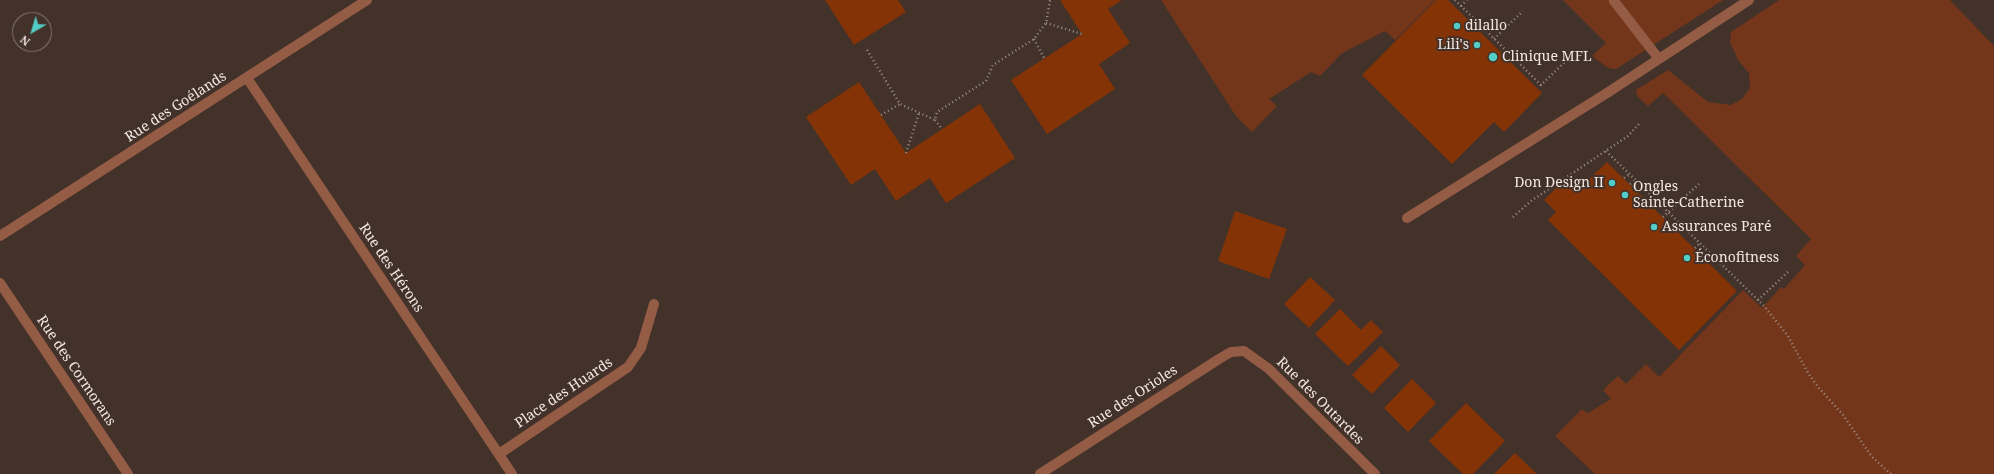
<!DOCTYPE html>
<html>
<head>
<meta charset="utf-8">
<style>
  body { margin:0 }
  #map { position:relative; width:1994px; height:474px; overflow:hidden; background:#43322a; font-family:"Noto Serif",serif }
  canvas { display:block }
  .north { position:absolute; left:12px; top:12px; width:40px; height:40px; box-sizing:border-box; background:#43322a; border:1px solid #897a74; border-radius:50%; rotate:218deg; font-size:11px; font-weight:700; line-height:16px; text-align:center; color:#f2e7e2 }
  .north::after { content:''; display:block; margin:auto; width:14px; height:18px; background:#54cdc6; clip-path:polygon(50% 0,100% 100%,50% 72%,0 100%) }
</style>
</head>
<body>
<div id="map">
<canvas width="1994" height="474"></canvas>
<div class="north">N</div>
</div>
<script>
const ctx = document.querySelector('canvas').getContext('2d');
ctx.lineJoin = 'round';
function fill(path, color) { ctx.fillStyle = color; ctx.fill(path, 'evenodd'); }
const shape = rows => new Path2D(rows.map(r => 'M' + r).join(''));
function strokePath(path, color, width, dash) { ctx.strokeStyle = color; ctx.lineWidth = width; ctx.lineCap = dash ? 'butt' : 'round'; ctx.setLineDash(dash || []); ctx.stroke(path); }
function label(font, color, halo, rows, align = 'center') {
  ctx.font = font + ' "Noto Serif",serif'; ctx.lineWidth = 4; ctx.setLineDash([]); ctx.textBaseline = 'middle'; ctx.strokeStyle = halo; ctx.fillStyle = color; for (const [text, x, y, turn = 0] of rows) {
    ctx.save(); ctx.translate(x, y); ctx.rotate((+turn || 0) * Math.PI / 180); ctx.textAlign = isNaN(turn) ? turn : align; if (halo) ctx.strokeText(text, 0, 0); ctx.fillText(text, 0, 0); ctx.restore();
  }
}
fill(shape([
  [1161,0,1435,0,1395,40,1385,31,1342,53,1320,76,1311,72,1269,99,1277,106,1252,132,1236,116],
  [1563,0,1723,0,1616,69,1608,68,1592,56,1606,43],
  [1779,0,1950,0,1994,46,1994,474,1595,474,1555,436,1582,409,1588,413,1611,399,1603,390,1618,376,1626,384,1646,364,1659,377,1743,290,1762,308,1781,287,1784,289,1805,265,1796,256,1811,239,1663,93,1648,106,1637,96,1636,90,1668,70,1708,102,1731,105,1742,99,1750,88,1749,73,1738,60,1730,42,1731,32]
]), '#74361a');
fill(shape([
  [825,0,898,0,906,12,854,45],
  [1060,0,1122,0,1108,9,1130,43,1099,64,1115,89,1047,134,1011,80,1082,34],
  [1436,0,1448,0,1542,93,1504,132,1494,122,1452,164,1362,75],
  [859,82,906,153,980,104,1015,158,946,203,930,178,896,201,875,169,851,185,806,117],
  [1607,162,1737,291,1679,350,1548,220,1556,212,1544,200,1567,177,1579,189],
  [1235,211,1287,229,1269,279,1218,261],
  [1310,277,1335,300,1309,328,1284,304],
  [1340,309,1361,330,1371,320,1383,332,1348,366,1315,334],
  [1381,346,1400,365,1372,394,1352,375],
  [1412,379,1436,403,1408,432,1384,408],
  [1466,403,1505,441,1473,474,1463,474,1429,441],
  [1515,453,1537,474,1494,474]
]), '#843306');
strokePath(shape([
  [1455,0,1541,85,1570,57],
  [1461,6,1467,0],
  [1046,23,1082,34],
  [1034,39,1044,58],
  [1494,39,1523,11],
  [867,50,900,104,935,120,937,112,986,81,993,65,1034,39,1046,23,1050,1,1052,0],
  [881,115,900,104],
  [935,120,942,129],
  [1606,151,1764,306,1788,336,1808,373,1819,388,1843,415,1872,457,1891,474],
  [906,153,919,113],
  [1624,178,1630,174],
  [1630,184,1636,180],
  [1513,217,1531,201,1628,136,1639,124],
  [1663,217,1699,184],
  [1695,248,1700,243],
  [1758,300,1788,272]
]), '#9d8f88', 2.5, [1, 3]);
strokePath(shape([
  [1615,0,1614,1,1659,59],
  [247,78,512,474],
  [1407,218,1607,93,1749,0],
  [0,236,367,0],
  [0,283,128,474],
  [499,454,628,367,641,348,654,304],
  [1040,474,1219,359,1231,352,1244,351,1269,369,1375,474]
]), '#945c45', 10);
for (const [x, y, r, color] of [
  [1457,26,4,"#54cdc6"],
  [1477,45,4,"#54cdc6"],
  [1493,57,5,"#54cdc6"],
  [1612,183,4,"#54cdc6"],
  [1625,195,4,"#54cdc6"],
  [1654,227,4,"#54cdc6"],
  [1687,258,4,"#54cdc6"]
]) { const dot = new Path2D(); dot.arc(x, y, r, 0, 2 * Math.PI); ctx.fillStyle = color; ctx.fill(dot); strokePath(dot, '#43322a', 1.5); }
label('14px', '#f2e7e2', '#43322a', [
  ["dilallo",1465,26],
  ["Lili's",1469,45,"right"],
  ["Clinique MFL",1502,57],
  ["Don Design II",1604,183,"right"],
  ["Ongles",1633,187],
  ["Sainte-Catherine",1633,203],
  ["Assurances Paré",1662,227],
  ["Éconofitness",1695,258]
], 'left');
label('14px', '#f2e7e2', '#43322a', [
  ["Rue des Goélands",176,107,-33],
  ["Rue des Hérons",391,268,56],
  ["Rue des Cormorans",76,371,56],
  ["Place des Huards",564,393,-34],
  ["Rue des Orioles",1133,397,-33],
  ["Rue des Outardes",1320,401,45]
]);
</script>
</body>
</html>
